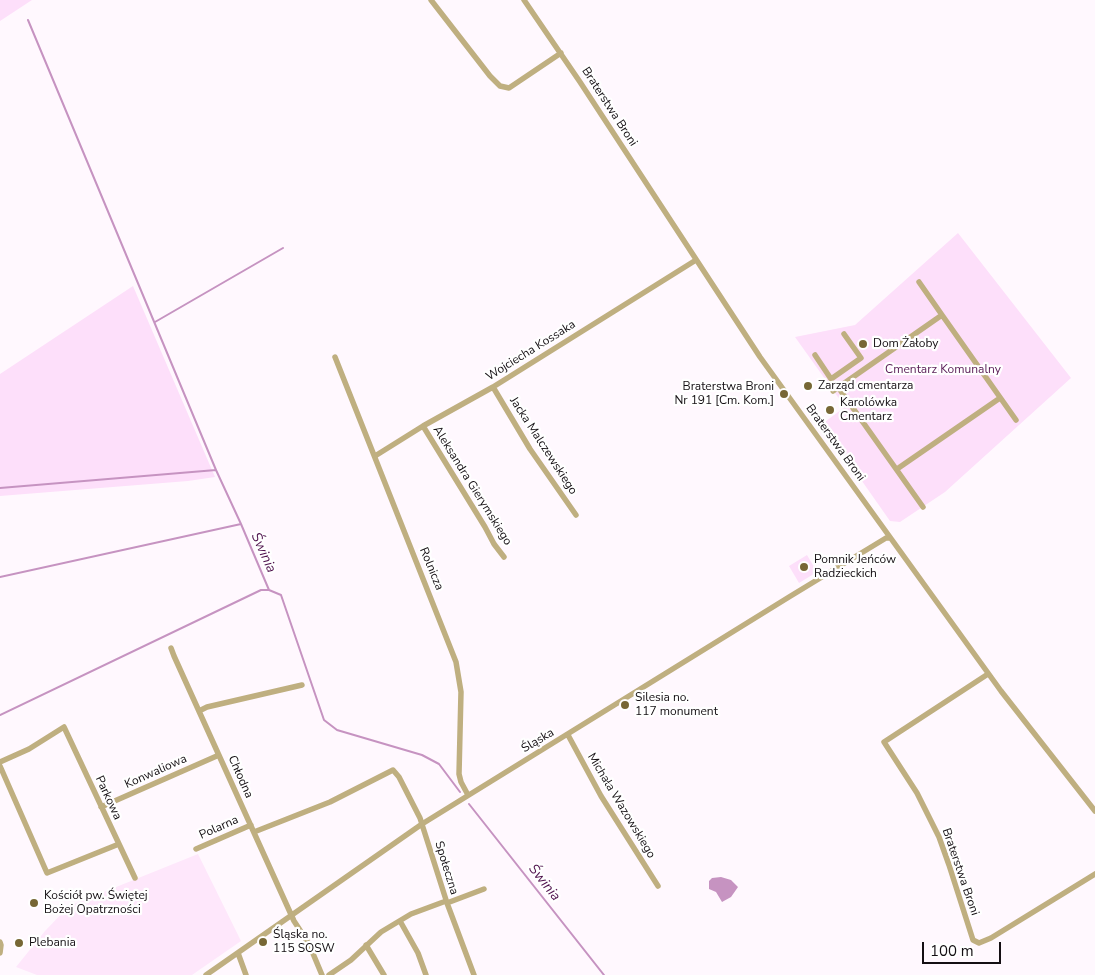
<!DOCTYPE html>
<html>
<head>
<meta charset="utf-8">
<style>
  body { margin:0 }
  #map { position:relative; width:1095px; height:975px; overflow:hidden; background:#fff8fe; font-family:"Nunito Sans",sans-serif }
  canvas { display:block }
  .scale { position:absolute; left:922px; top:942px; width:79px; height:22px; box-sizing:border-box; border:2px solid #140f13; border-top:0; padding-left:6px; font-size:15px; line-height:18px; white-space:nowrap; color:#140f13; -webkit-text-stroke:4px #fff; paint-order:stroke }
</style>
</head>
<body>
<div id="map">
<canvas width="1095" height="975"></canvas>
<div class="scale">100 m</div>
</div>
<script>
const ctx = document.querySelector('canvas').getContext('2d');
ctx.lineJoin = 'round';
function fill(path, color) { ctx.fillStyle = color; ctx.fill(path, 'evenodd'); }
const shape = rows => new Path2D(rows.map(r => 'M' + r).join(''));
function strokePath(path, color, width, dash) { ctx.strokeStyle = color; ctx.lineWidth = width; ctx.lineCap = dash ? 'butt' : 'round'; ctx.setLineDash(dash || []); ctx.stroke(path); }
function label(font, color, halo, rows, align = 'center') {
  ctx.font = font + ' "Nunito Sans",sans-serif'; ctx.lineWidth = 4.5; ctx.setLineDash([]); ctx.textBaseline = 'middle'; ctx.strokeStyle = halo; ctx.fillStyle = color; for (const [text, x, y, turn = 0] of rows) {
    ctx.save(); ctx.translate(x, y); ctx.rotate((+turn || 0) * Math.PI / 180); ctx.textAlign = isNaN(turn) ? turn : align; if (halo) ctx.strokeText(text, 0, 0); ctx.fillText(text, 0, 0); ctx.restore();
  }
}
fill(shape([
  [198,854,241,941,192,975,37,975,16,967,45,931,69,906]
]), '#fee7fb');
fill(shape([
  [0,0,32,0,0,21],
  [958,233,1071,378,945,492,900,522,890,521,822,424,845,407,795,337,855,325],
  [133,286,215,477,188,481,0,496,0,374],
  [807,555,817,572,799,583,789,566]
]), '#fddffa');
fill(shape([
  [721,877,731,880,738,887,731,897,722,902,716,892,709,889,709,881,712,878]
]), '#c693c1');
strokePath(shape([
  [28,20,216,470],
  [155,322,283,248],
  [0,488,216,470,241,524,269,590,281,595,324,720,337,730,422,755,439,764,460,792],
  [0,577,241,524],
  [0,715,261,590,269,590],
  [469,804,604,975]
]), '#c693c1', 2);
strokePath(shape([
  [431,0,490,76,500,86,509,88,561,53],
  [524,0,580,82,760,357,1001,691,1095,811],
  [942,315,1016,420],
  [815,355,831,379,861,358,844,334],
  [335,357,456,662,461,692,459,774,461,782,468,795],
  [493,387,530,449,576,515],
  [838,387,923,507],
  [833,391,942,315,919,282],
  [423,426,485,527,494,544,504,557],
  [375,456,423,426,493,387,696,260],
  [897,469,1000,398],
  [171,648,174,656,294,921,309,944,322,975],
  [988,674,884,742,917,793,939,837,949,865,973,940,979,943,991,938,1095,874],
  [199,711,207,707,302,685],
  [568,735,601,796,658,886],
  [0,762,29,749,64,727,135,878],
  [0,766,47,873,119,844],
  [101,807,219,755],
  [254,832,330,802,393,770,399,777,420,818,447,903,474,975],
  [196,849,251,825],
  [447,903,484,889],
  [400,921,418,953,426,975],
  [0,942,1,945,0,953],
  [366,945,384,975],
  [238,953,246,975],
  [206,975,422,824,789,597,886,538,890,538],
  [329,975,351,960,381,932,411,914,446,901]
]), '#bfaf80', 5.5);
for (const [x, y, r, color] of [
  [863,344,5,"#776735"],
  [808,386,5,"#776735"],
  [784,394,5,"#776735"],
  [830,410,5,"#776735"],
  [804,567,5,"#776735"],
  [625,705,5,"#776735"],
  [34,903,5,"#776735"],
  [263,942,5,"#776735"],
  [19,943,5,"#776735"]
]) { const dot = new Path2D(); dot.arc(x, y, r, 0, 2 * Math.PI); ctx.fillStyle = color; ctx.fill(dot); strokePath(dot, '#fff', 2); }
label('12px', '#140f13', '#fff', [
  ["Braterstwa Broni",609,107,57],
  ["Wojciecha Kossaka",531,351,-32],
  ["Braterstwa Broni",835,443,54],
  ["Jacka Malczewskiego",543,446,57],
  ["Aleksandra Gierymskiego",472,486,58],
  ["Rolnicza",431,569,68],
  ["Śląska",538,741,-31],
  ["Konwaliowa",156,772,-24],
  ["Chłodna",240,777,66],
  ["Parkowa",108,798,65],
  ["Michała Wazowskiego",621,806,59],
  ["Polarna",219,828,-24],
  ["Społeczna",446,868,73],
  ["Braterstwa Broni",960,872,71]
]);
label('12px', '#140f13', '#fff', [
  ["Dom Żałoby",873,344],
  ["Zarząd cmentarza",818,386],
  ["Braterstwa Broni",774,387,"right"],
  ["Nr 191 [Cm. Kom.]",774,401,"right"],
  ["Karolówka",840,403],
  ["Cmentarz",840,417],
  ["Pomnik Jeńców",814,560],
  ["Radzieckich",814,574],
  ["Silesia no.",635,698],
  ["117 monument",635,712],
  ["Kościół pw. Świętej",44,896],
  ["Bożej Opatrzności",44,910],
  ["Śląska no.",273,935],
  ["115 SOSW",273,949],
  ["Plebania",29,943]
], 'left');
label('12px', '#591c56', '#fff', [
  ["Cmentarz Komunalny",943,370]
]);
label('italic 14px', '#4e114c', '#fff', [
  ["Świnia",263,553,66],
  ["Świnia",544,883,52]
]);
</script>
</body>
</html>
